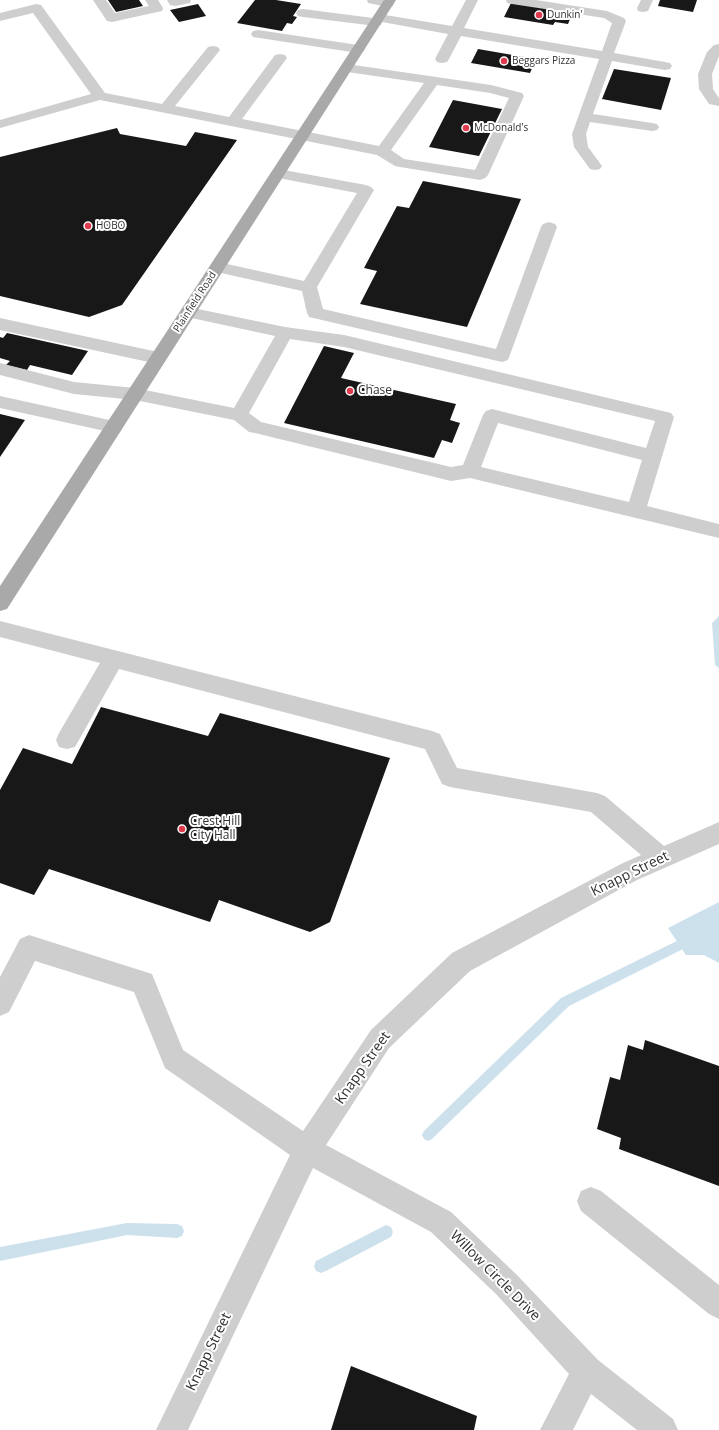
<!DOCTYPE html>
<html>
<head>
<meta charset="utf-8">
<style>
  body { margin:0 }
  canvas { display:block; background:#fff }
</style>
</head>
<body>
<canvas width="719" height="1430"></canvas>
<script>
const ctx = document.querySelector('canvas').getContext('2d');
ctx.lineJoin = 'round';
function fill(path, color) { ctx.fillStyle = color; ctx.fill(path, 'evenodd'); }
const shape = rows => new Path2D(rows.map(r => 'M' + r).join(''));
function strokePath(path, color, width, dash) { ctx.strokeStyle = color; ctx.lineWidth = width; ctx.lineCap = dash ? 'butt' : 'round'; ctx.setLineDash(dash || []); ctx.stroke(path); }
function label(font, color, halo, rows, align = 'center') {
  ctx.font = font + ' "Open Sans",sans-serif'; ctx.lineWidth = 4; ctx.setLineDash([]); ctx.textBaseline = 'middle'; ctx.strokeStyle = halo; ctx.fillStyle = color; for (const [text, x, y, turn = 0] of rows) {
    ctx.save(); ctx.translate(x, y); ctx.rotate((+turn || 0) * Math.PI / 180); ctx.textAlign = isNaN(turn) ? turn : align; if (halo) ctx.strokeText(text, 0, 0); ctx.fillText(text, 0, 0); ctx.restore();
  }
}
fill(shape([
  [719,616,719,668,715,665,712,623],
  [719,902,719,963,704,955,686,955,668,928]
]), '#cde1ec');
fill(shape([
  [691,934,695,935,697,939,695,943,569,1006,432,1139,428,1141,424,1139,422,1135,424,1131,561,998,691,934],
  [127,1223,177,1224,182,1226,184,1231,182,1236,177,1238,127,1235,0,1261,0,1247,127,1223],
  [386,1225,391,1227,393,1232,391,1237,326,1271,321,1273,316,1271,314,1266,316,1261,386,1225]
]), '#cde1ec');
fill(shape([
  [108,0,139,0,143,6,116,12],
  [255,0,276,0,301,4,293,16,297,17,292,24,287,23,282,31,237,23],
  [660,0,697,0,693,12,658,6],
  [511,3,573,12,568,24,555,22,553,25,504,17],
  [198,4,206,16,179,22,170,10],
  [478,49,536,59,530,73,471,63],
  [614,69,671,78,661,110,602,99],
  [453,100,502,109,479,156,429,147],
  [117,128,120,134,186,146,195,132,237,140,122,305,89,317,0,296,0,157],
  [423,181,521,199,467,327,360,304,377,271,364,268,397,206,409,208],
  [7,333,88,351,72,375,30,365,27,370,6,365,10,361,0,358,0,337,3,338],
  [324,346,354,353,341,378,456,404,450,420,460,423,452,443,442,440,434,458,284,423],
  [0,414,25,420,0,457],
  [101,707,208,736,220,713,390,758,330,922,310,932,219,900,210,922,49,869,34,895,0,883,0,790,23,748,72,764],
  [645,1040,719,1066,719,1186,619,1149,621,1138,597,1129,610,1077,620,1080,628,1045,643,1050],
  [351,1366,477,1416,474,1430,331,1430]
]), '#181818');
fill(shape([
  [93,0,106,0,115,13,149,6,145,0,158,0,163,8,162,11,112,22,107,21,93,0],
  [167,0,191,0,190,3,175,6,170,5,167,0],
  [367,0,391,0,394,3,393,6,388,7,368,3,367,0],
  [466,0,478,0,464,28,602,51,612,23,604,18,512,4,507,3,506,0,536,0,607,11,624,18,626,21,614,53,665,62,670,63,672,66,670,69,665,70,612,61,593,114,652,123,657,124,659,127,657,130,652,131,590,122,586,134,588,147,602,166,600,169,595,170,590,169,574,147,572,134,599,59,461,36,449,59,447,62,442,63,437,62,435,59,448,34,382,22,381,25,376,26,303,17,298,16,296,13,298,10,303,9,373,18,374,15,379,14,452,26,466,0],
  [641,0,653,0,648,11,643,12,638,11,637,8,641,0],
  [36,4,41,5,105,93,162,104,208,47,213,46,218,47,220,50,175,106,229,117,275,55,280,54,285,55,287,58,242,119,379,146,424,83,347,72,342,71,340,68,342,65,347,64,491,85,522,93,524,96,488,175,485,178,480,180,400,167,395,166,377,155,100,100,0,128,0,120,91,94,33,13,0,21,0,13,36,4],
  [437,85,490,93,509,98,475,170,404,159,391,150,437,85],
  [258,30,358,45,363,46,365,49,363,52,358,53,253,37,251,34,253,31,258,30],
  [719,44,719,56,712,74,713,89,719,98,719,106,709,104,699,89,698,74,707,52,714,45,719,44],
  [278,169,366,185,371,187,374,190,317,287,323,309,496,349,541,227,543,224,549,222,555,224,557,227,508,360,502,362,309,317,307,313,302,291,212,271,210,267,212,263,218,262,304,281,357,193,273,177,270,174,273,171,278,169],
  [188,307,285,327,344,335,671,413,674,417,647,506,719,524,719,538,470,478,451,481,255,433,249,432,234,420,135,400,74,394,0,375,0,363,74,382,135,388,234,408,275,336,182,316,180,312,182,308,188,307],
  [290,339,344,347,655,421,646,448,492,409,486,411,483,415,463,465,451,467,261,422,249,413,290,339],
  [498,423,642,460,629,502,481,467,498,423],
  [0,318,158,352,164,354,167,358,164,362,158,364,0,330,0,318],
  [0,396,114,421,120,422,123,427,120,432,114,433,0,408,0,396],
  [0,621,432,731,440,734,457,768,597,793,605,796,664,846,719,822,719,844,637,880,470,971,389,1048,326,1145,451,1212,517,1275,598,1360,673,1419,678,1430,637,1430,591,1394,573,1430,540,1430,569,1374,497,1295,431,1232,313,1168,188,1430,156,1430,290,1155,165,1068,134,992,35,961,9,1012,0,1016,0,977,20,939,29,935,152,974,183,1050,303,1131,371,1030,452,953,621,864,641,855,591,812,450,787,442,784,425,749,119,669,75,747,67,749,59,747,56,740,59,733,100,663,0,637,0,621],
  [591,1187,601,1191,719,1285,719,1319,709,1314,581,1211,577,1201,581,1191,591,1187]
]), '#cecece');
fill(shape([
  [384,0,396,0,7,609,0,611,0,586,384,0]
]), '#a9a9a9');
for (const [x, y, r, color] of [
  [539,15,4,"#e03a4e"],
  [504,61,4,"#e03a4e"],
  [466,128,4,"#e03a4e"],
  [88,226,4,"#e03a4e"],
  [350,391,4,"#e03a4e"],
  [182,829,4,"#e03a4e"]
]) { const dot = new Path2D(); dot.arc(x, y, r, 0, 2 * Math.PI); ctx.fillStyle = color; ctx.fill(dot); strokePath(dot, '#fff', 1.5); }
label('10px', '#313131', '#fff', [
  ["Dunkin'",547,15],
  ["Beggars Pizza",512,61],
  ["McDonald's",474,128],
  ["HOBO",96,226]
], 'left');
label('10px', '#313131', '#fff', [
  ["Plainfield Road",195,302,-57]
]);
label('12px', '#313131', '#fff', [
  ["Chase",358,391],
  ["Crest Hill",190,822],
  ["City Hall",190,836]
], 'left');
label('14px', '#313131', '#fff', [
  ["Knapp Street",630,874,-26],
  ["Knapp Street",363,1068,-55],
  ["Willow Circle Drive",495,1276,45],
  ["Knapp Street",209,1352,-64]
]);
</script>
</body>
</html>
